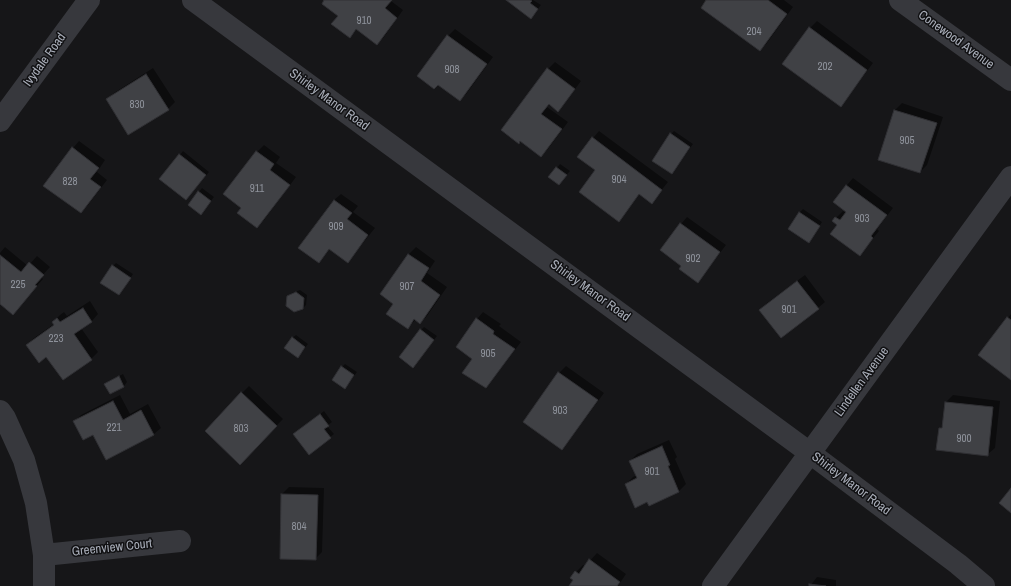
<!DOCTYPE html>
<html>
<head>
<meta charset="utf-8">
<style>
  body { margin:0 }
  canvas { display:block; background:#161618 }
</style>
</head>
<body>
<canvas width="1011" height="586"></canvas>
<script>
const ctx = document.querySelector('canvas').getContext('2d');
ctx.lineJoin = 'round';
function fill(path, color) { ctx.fillStyle = color; ctx.fill(path, 'evenodd'); }
const shape = rows => new Path2D(rows.map(r => 'M' + r).join(''));
function strokePath(path, color, width, dash) { ctx.strokeStyle = color; ctx.lineWidth = width; ctx.lineCap = dash ? 'butt' : 'round'; ctx.setLineDash(dash || []); ctx.stroke(path); }
function label(font, color, halo, rows, align = 'center') {
  ctx.font = font + ' "Archivo Narrow",sans-serif'; ctx.lineWidth = 3; ctx.setLineDash([]); ctx.textBaseline = 'middle'; ctx.strokeStyle = halo; ctx.fillStyle = color; for (const [text, x, y, turn = 0] of rows) {
    ctx.save(); ctx.translate(x, y); ctx.rotate((+turn || 0) * Math.PI / 180); ctx.textAlign = isNaN(turn) ? turn : align; if (halo) ctx.strokeText(text, 0, 0); ctx.fillText(text, 0, 0); ctx.restore();
  }
}
fill(shape([
  [326,0,392,0,391,1,403,10,384,37,377,44,357,29,349,37,339,16],
  [508,0,533,0,541,5,531,17],
  [708,0,784,0,793,7,767,43,760,50],
  [817,21,873,63,847,98,841,105,810,28],
  [455,29,493,57,467,93,460,100,438,84,448,36],
  [555,62,581,81,564,104,558,110,550,104,547,107,568,122,548,149,541,156,521,140,502,130,548,69],
  [153,68,175,102,168,109,107,100,114,93],
  [902,103,943,117,927,165,920,172,879,159,895,110],
  [599,131,668,182,652,202,640,193,625,213,619,220,597,170,593,138],
  [674,131,693,144,672,173,671,134],
  [79,141,105,160,97,172,107,180,88,205,81,212,73,148],
  [264,145,280,157,276,163,296,177,264,220,257,226,257,152],
  [183,151,209,172,189,196,161,179],
  [560,164,570,171,562,180,550,177],
  [853,178,893,208,877,229,879,231,860,254,838,225,836,218,843,211,846,213,847,212,834,202,847,185],
  [202,188,214,197,204,210,189,205],
  [341,194,358,206,353,212,375,228,354,254,348,261,330,248,318,262,334,200],
  [803,209,822,222,812,238,799,213],
  [687,217,726,245,704,274,698,281,682,266,681,224],
  [5,247,28,266,37,256,50,267,41,277,43,279,13,313,0,303,0,253],
  [416,247,435,261,427,273,447,287,427,316,420,323,416,319,408,328,394,304,381,294,409,254],
  [116,263,133,274,122,291,113,266],
  [805,275,825,302,818,308,761,310,767,303],
  [300,290,307,295,306,305,303,308,288,297,292,293],
  [90,301,98,314,92,321,81,328,98,352,91,359,47,356,27,345,34,338,54,324,53,322,60,315,64,312,67,316],
  [483,312,501,324,499,326,521,342,492,380,485,387,473,359,477,319],
  [1011,314,1011,379,1008,318],
  [424,327,437,336,416,363,421,330],
  [296,335,308,344,301,353,292,338],
  [345,364,357,372,348,384,342,367],
  [566,366,604,393,568,442,562,449,524,421,559,373],
  [123,374,127,382,124,386,110,393,106,384,109,381],
  [249,386,283,419,240,463,242,393],
  [120,395,130,414,148,404,161,428,154,434,106,459,93,434,74,422,81,415],
  [953,395,1000,401,995,448,988,454,940,428,944,424,946,402],
  [324,411,332,422,327,426,334,434,309,454,298,431],
  [669,440,677,457,675,459,686,484,679,491,649,504,648,501,626,484,633,477,637,475,630,461,637,454],
  [289,487,324,488,322,552,315,559,282,494],
  [597,553,626,574,618,586,570,586,575,580,576,572,583,565,585,566],
  [817,577,836,580,836,586,810,586]
]), '#0007');
const building = shape([
  [324,0,392,0,385,8,397,18,377,45,356,29,350,38,331,24,338,16,322,4,324,0],
  [506,0,530,0,532,1,530,3,538,9,531,19,506,0],
  [706,0,768,0,787,14,760,51,701,8,706,0],
  [809,27,867,70,841,107,782,64,809,27],
  [447,35,487,64,460,101,438,85,434,89,417,76,447,35],
  [547,68,575,89,558,112,549,104,541,114,562,129,541,157,520,141,519,144,501,130,547,68],
  [146,74,169,110,128,135,106,99,146,74],
  [894,110,937,123,920,173,878,160,894,110],
  [670,133,690,147,672,174,652,161,670,133],
  [592,137,662,190,652,204,639,194,619,222,579,192,595,170,577,157,592,137],
  [72,147,99,168,90,179,101,187,81,213,43,186,72,147],
  [256,151,274,164,270,170,290,185,257,228,237,213,241,208,223,194,256,151],
  [179,154,206,175,186,200,159,179,179,154],
  [556,167,567,175,559,185,548,177,556,167],
  [846,185,887,215,871,236,873,238,860,256,830,234,837,225,832,221,835,217,840,220,846,212,833,202,846,185],
  [198,191,211,201,201,215,188,205,198,191],
  [334,200,352,213,347,219,368,235,348,263,329,249,319,263,298,248,334,200],
  [799,212,820,226,809,243,788,229,799,212],
  [680,223,720,252,698,283,679,269,681,266,660,250,680,223],
  [408,254,429,268,421,281,440,295,420,324,414,319,408,329,386,314,393,304,380,294,408,254],
  [0,255,21,272,29,262,44,275,35,285,37,286,13,315,0,304,0,255],
  [112,265,131,278,119,295,100,283,112,265],
  [797,281,819,309,781,338,759,310,797,281],
  [296,292,304,298,303,309,294,312,286,306,287,296,296,292],
  [83,308,92,322,74,334,92,360,63,380,46,357,39,363,26,345,54,325,52,322,57,318,60,322,83,308],
  [1007,317,1011,320,1011,380,978,355,1007,317],
  [476,318,494,331,493,334,515,349,486,388,462,373,472,359,456,347,476,318],
  [420,329,434,340,413,368,399,357,420,329],
  [292,337,305,347,298,358,284,348,292,337],
  [341,366,354,375,345,389,332,380,341,366],
  [558,372,598,400,562,450,523,422,558,372],
  [119,376,124,387,110,394,104,384,119,376],
  [241,392,277,426,240,465,205,431,241,392],
  [113,401,123,420,141,410,154,435,106,460,93,435,83,440,73,421,113,401],
  [945,402,993,407,988,456,936,450,939,428,942,428,945,402],
  [320,414,329,426,324,429,331,438,309,455,293,434,320,414],
  [662,446,670,465,668,466,679,492,649,506,647,502,635,508,625,484,637,478,629,461,662,446],
  [1011,488,1011,513,999,503,1011,488],
  [281,494,318,495,316,560,280,559,281,494],
  [589,559,620,582,617,586,569,586,573,580,570,578,575,571,579,574,589,559],
  [809,584,826,586,809,586,809,584]
]);
fill(building, '#404145');
strokePath(building, '#303034', 1);
strokePath(shape([
  [193,0,810,453,958,564,984,586],
  [900,0,1011,80],
  [0,121,89,0],
  [0,411,5,418,24,460,36,503,44,555,44,586],
  [44,555,180,541],
  [713,586,1011,177]
]), '#37383d', 22);
label('11px', '#8e929b', null, [
  ["910",364,21],
  ["204",754,32],
  ["202",825,67],
  ["908",452,70],
  ["830",137,105],
  ["905",907,141],
  ["904",619,180],
  ["828",70,182],
  ["911",257,189],
  ["903",862,219],
  ["909",336,227],
  ["902",693,259],
  ["225",18,285],
  ["907",407,287],
  ["901",789,310],
  ["223",56,339],
  ["905",488,354],
  ["903",560,411],
  ["221",114,428],
  ["803",241,429],
  ["900",964,439],
  ["901",652,472],
  ["804",299,527]
]);
label('13px', '#a8adb8', '#111113', [
  ["Conewood Avenue",956,40,36],
  ["Ivydale Road",45,60,-54],
  ["Shirley Manor Road",329,100,36],
  ["Shirley Manor Road",590,291,36],
  ["Lindellen Avenue",862,382,-54],
  ["Shirley Manor Road",851,484,37],
  ["Greenview Court",112,548,-6]
]);
</script>
</body>
</html>
